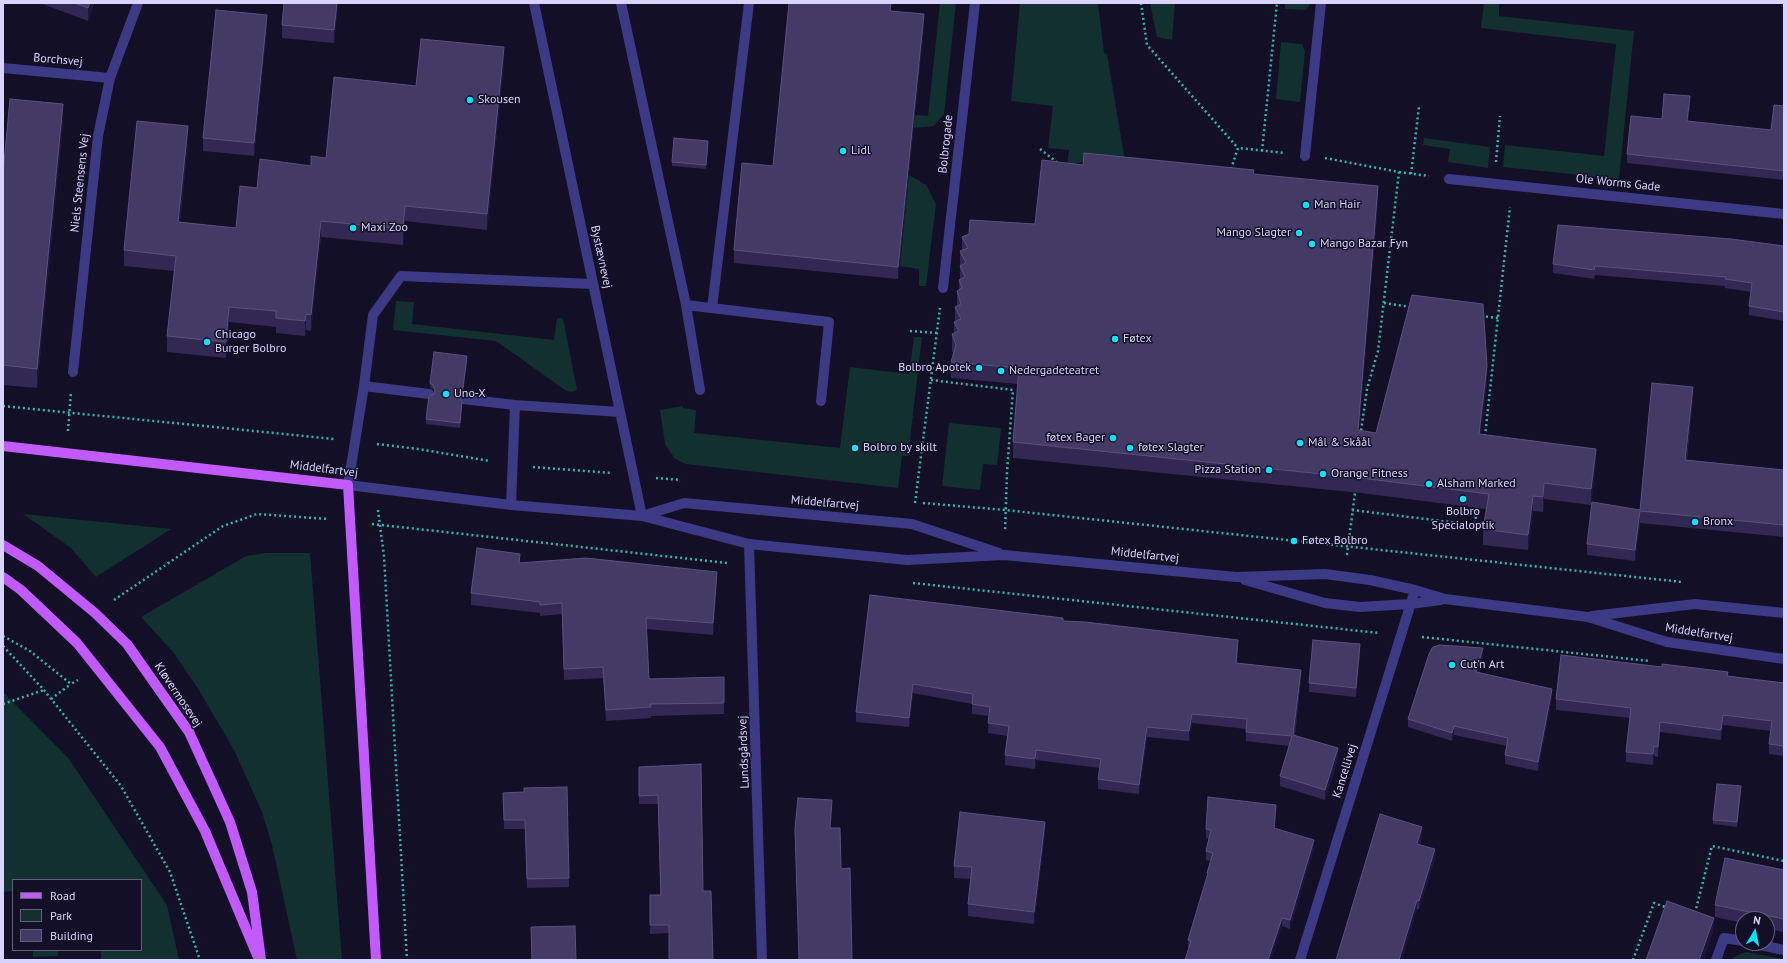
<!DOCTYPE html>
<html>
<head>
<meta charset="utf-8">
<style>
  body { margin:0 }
  #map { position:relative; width:1787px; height:963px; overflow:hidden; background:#130f26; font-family:"PT Sans",sans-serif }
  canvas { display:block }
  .frame { position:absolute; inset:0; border:4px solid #d9d4ff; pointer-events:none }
  .legend { position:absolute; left:12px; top:879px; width:130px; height:72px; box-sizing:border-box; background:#130f26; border:1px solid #625e7d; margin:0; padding:5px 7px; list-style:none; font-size:12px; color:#d9d4ff }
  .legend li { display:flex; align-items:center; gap:8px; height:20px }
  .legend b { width:20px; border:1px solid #625e7d }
  .north { position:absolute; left:1735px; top:911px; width:40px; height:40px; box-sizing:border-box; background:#130f26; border:1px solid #625e7d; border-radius:50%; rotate:10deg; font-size:11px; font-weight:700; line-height:16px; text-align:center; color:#d9d4ff }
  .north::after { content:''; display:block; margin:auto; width:14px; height:18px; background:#00e5ff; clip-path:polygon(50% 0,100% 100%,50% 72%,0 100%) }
</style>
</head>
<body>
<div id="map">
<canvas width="1787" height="963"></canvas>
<div class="frame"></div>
<ul class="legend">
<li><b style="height:5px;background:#c25bff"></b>Road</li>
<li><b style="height:11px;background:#12302f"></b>Park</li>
<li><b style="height:11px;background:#433a66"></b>Building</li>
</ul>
<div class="north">N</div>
</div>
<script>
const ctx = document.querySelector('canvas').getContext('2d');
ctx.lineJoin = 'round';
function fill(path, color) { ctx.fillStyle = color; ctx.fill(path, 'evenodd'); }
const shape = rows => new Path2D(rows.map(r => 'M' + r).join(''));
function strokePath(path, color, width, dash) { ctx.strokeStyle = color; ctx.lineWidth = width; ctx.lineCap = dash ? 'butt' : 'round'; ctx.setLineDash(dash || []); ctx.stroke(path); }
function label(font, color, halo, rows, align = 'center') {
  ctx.font = font + ' "PT Sans",sans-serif'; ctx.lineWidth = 3; ctx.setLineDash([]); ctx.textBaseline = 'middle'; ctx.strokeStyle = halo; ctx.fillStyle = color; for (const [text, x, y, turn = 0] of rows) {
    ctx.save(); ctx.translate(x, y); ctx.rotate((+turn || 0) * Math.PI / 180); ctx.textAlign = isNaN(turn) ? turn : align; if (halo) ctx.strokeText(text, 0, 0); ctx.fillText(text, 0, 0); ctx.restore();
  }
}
fill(shape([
  [940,3,956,3,944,114,934,126,913,128,915,115,928,116],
  [1020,3,1098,3,1104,53,1107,54,1126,167,1085,161,1067,166,1069,150,1048,148,1053,106,1011,101],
  [1150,3,1175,3,1172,40,1157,37],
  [1285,3,1310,3,1309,7,1305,10,1285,9],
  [1484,3,1499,3,1499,16,1634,31,1619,179,1503,167,1505,145,1604,156,1616,44,1481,28],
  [1281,42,1302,44,1305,51,1300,102,1276,99],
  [1424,138,1490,147,1488,168,1448,162,1450,149,1423,145],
  [909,175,926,185,936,204,926,286,919,286,919,269,900,266],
  [396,301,414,302,412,324,554,340,557,318,563,318,577,390,571,392,565,390,496,341,393,330],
  [914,337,922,337,908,456,902,456,898,488,686,464,675,459,665,444,660,410,683,406,683,408,696,410,694,433,840,448,850,367,909,374],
  [949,423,1001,428,997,465,983,464,980,490,942,486],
  [23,514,171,529,96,577,71,548],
  [265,553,310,553,342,960,297,960,272,845,262,812,234,750,197,687,173,652,141,617,246,556],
  [3,692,69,759,167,905,179,960,101,960,101,950,141,950,141,880,13,880,13,891,3,892],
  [33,950,58,950,58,956,33,957],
  [1746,952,1784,959,1784,960,1730,960,1738,955]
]), '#12302f');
strokePath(shape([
  [1141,3,1147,45,1238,148],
  [1040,149,1059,164],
  [1262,151,1277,3],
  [1325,158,1399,172,1378,351,1367,389,1361,431],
  [1496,162,1500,116],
  [1231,169,1238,148,1285,153],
  [1399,172,1429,176],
  [1411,174,1419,107],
  [1384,303,1411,307],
  [1481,316,1498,318],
  [910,331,937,333],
  [931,380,1013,390,1007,472,1005,532],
  [3,406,334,439],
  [68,431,71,392],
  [1485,436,1510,207],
  [377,444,418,449,490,461],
  [533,467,612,473],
  [656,478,681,480],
  [915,503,940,308],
  [923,503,1005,510,1682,582],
  [378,510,384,556,407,960],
  [1352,510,1475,525,1477,505],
  [372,524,727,563],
  [1347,555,1355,493],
  [913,583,1379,633],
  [114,600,223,526,257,514,328,519],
  [3,636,30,651,71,684,78,680],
  [1422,637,1650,661],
  [3,646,44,690,121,786,170,872,200,960],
  [51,699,71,684],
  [3,704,44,690],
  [1695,913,1712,846,1784,861],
  [1633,960,1654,903,1668,908]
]), '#2fb8b0', 2.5, [2, 3]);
strokePath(shape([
  [534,3,642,516],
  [621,3,686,305,829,322,821,401],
  [3,68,110,78],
  [1305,156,1321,3],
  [1449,179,1784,214],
  [943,288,975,3],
  [686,305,700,390],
  [712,308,749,3],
  [73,372,98,136,110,78,138,3],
  [364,386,373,315,401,276,593,284],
  [429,394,364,386,348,485,511,505,642,516,749,544,907,560,1004,555,1236,577,1325,574,1370,580,1415,590,1445,599,1588,617,1667,642,1784,659],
  [463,399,515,405,620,412],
  [511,505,515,405],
  [642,516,684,503,912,524,999,553],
  [749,544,762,960],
  [1245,580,1325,603,1360,607,1410,604,1441,600],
  [1592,616,1695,604,1784,613],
  [1751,943,1784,950],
  [1300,960,1415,590],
  [1716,960,1724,938,1743,941]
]), '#3d3a85', 10);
strokePath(shape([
  [3,446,348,485,376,960],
  [3,545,38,566,95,613,127,644,189,732,230,822,252,892,261,960],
  [3,577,21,590,77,643,160,747,205,831,257,955]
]), '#c25bff', 10);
fill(shape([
  [40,3,94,3,88,21],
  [284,3,338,3,334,43,282,38,282,25],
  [891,11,924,27,898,279,734,263,734,250,773,166],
  [267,27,254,156,203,151,203,138],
  [504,63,487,230,405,221,403,245,321,237,311,331,306,330,305,336,276,333,276,327,229,322,226,358,167,352,167,336,174,271,124,266,124,250,188,142,180,222,236,228,257,188,311,166,326,158,416,86],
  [1690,105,1688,121,1771,130,1784,106,1784,180,1627,163,1627,154,1662,119],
  [63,123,37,388,3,385,3,173],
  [708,145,706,169,672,166,672,162],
  [1083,165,1254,174,1378,202,1359,430,1376,433,1487,382,1481,434,1596,464,1591,505,1544,499,1543,512,1533,511,1528,550,1483,545,1483,529,1486,509,1361,493,1013,458,1013,442,1018,384,951,378,951,362,953,353,952,350,952,334,954,333,954,322,955,321,955,307,957,306,957,291,959,290,959,280,960,279,960,251,962,250,962,237,1035,224],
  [1784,246,1784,321,1749,315,1749,306,1751,292,1725,288,1725,286,1595,275,1594,279,1553,273,1553,264],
  [467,361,463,393,458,395,457,396,462,405,460,428,426,424,426,419,435,392,433,389,430,388,430,383],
  [1693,398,1687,460,1784,470,1784,537,1640,523,1635,561,1587,555,1587,544,1640,510],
  [520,563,717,583,713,635,646,629,649,679,724,677,724,714,651,716,651,718,606,721,603,678,564,680,562,614,540,616,540,613,471,605,471,593],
  [870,595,1063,621,1238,650,1237,663,1301,680,1295,735,1338,758,1325,800,1280,786,1280,776,1289,746,1246,741,1246,729,1192,723,1189,741,1147,737,1139,794,1098,789,1098,779,1100,768,1036,760,1035,769,1005,765,1005,755,1007,736,988,733,989,716,972,714,972,704,913,693,909,727,856,722,856,712],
  [1360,653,1356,697,1309,692,1309,683],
  [1483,656,1479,672,1552,697,1538,771,1505,764,1505,755,1507,746,1454,735,1452,741,1408,727,1408,719],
  [1728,676,1784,683,1784,756,1769,754,1769,744,1771,731,1723,725,1721,740,1660,732,1658,757,1654,756,1653,765,1626,762,1626,752,1630,718,1556,710,1556,699],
  [701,764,703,891,669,933,650,934,650,895,660,895,658,804,639,804,639,767],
  [1741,791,1737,827,1713,824,1713,820],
  [524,792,569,878,569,887,527,888,525,829,504,829,503,793],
  [1276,813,1275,828,1314,848,1290,929,1282,926,1189,948,1188,948,1188,940,1207,878,1207,873,1210,861,1206,860,1206,851,1209,838,1206,838,1206,829],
  [1045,834,1034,924,968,916,968,904,971,879,954,878,954,866],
  [1422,836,1420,845,1435,858,1419,909,1417,909,1336,960],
  [1784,870,1784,932,1767,929,1767,919,1743,919,1743,923,1715,917,1715,905]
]), '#312854');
fill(shape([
  [90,3,94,3,88,21,88,8],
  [337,3,338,3,334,43,334,30],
  [891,3,892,3,890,23,890,11],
  [924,14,924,27,898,279,898,267],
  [267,15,267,27,254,156,254,143],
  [504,47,504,63,487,230,487,214],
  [1690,96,1690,105,1687,130,1687,121],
  [63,104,63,123,37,388,37,369],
  [188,126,188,142,178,238,178,222],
  [1378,186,1378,202,1358,446,1358,430],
  [405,206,405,221,403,245,403,229],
  [321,221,321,237,311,331,311,315],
  [229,307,229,322,226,358,226,342],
  [306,314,306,330,305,336,305,321],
  [467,356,463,393,458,395,457,399,457,394],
  [1487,366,1487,382,1479,450,1479,434],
  [1693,387,1693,398,1685,472,1685,460],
  [462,401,462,405,460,428,460,423],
  [1596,449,1596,464,1591,505,1591,489],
  [1544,483,1544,499,1543,512,1543,497],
  [1533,496,1533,511,1528,550,1528,535],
  [1640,511,1640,523,1635,561,1635,550],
  [717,572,717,583,713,635,713,623],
  [1238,640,1238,650,1236,672,1236,663],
  [1360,644,1360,653,1356,697,1356,688],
  [1483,648,1483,656,1476,680,1476,672],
  [1301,670,1301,680,1293,744,1293,735],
  [913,684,913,693,909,727,909,718],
  [1552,689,1552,697,1538,771,1538,762],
  [1192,714,1192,723,1189,741,1189,731],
  [1723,715,1723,725,1721,740,1721,730],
  [1660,722,1660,732,1658,757,1658,747],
  [1454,726,1454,735,1452,741,1452,733],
  [1147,727,1147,737,1139,794,1139,785],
  [1654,746,1654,756,1653,765,1653,754],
  [1338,748,1338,758,1325,800,1325,790],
  [1036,750,1036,760,1035,769,1035,759],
  [1741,786,1741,791,1737,827,1737,822],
  [832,800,832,809,830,836,830,828],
  [1276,805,1276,813,1274,836,1274,828],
  [1045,822,1045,834,1034,924,1034,912],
  [1422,827,1422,836,1417,852,1417,844],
  [1314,840,1314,848,1290,929,1290,920],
  [1435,849,1435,858,1419,909,1419,901],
  [1417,900,1417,909,1402,960,1399,960],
  [1282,918,1282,926,1271,960,1268,960],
  [1714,918,1714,930,1704,960,1699,960]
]), '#1d163a');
const building = shape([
  [75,3,90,3,88,8,75,3],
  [284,3,337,3,334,30,282,25,284,3],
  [789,3,891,3,890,11,924,14,898,267,734,250,742,163,773,166,789,3],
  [216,10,267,15,254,143,203,138,216,10],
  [421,39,504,47,487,214,405,206,403,229,321,221,311,315,306,314,305,321,276,318,276,311,229,307,226,342,167,336,176,256,124,250,137,121,188,126,178,222,236,228,240,186,257,188,260,159,311,166,311,156,326,158,334,77,416,86,421,39],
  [1664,94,1690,96,1687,121,1771,130,1774,105,1784,106,1784,171,1627,154,1631,116,1662,119,1664,94],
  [10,99,63,104,37,369,3,365,3,173,10,99],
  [674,138,708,141,706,165,672,162,674,138],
  [1084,153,1254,170,1253,174,1378,186,1358,430,1376,433,1412,295,1483,304,1487,366,1479,434,1596,449,1591,489,1544,483,1543,497,1533,496,1528,535,1483,529,1489,494,1361,478,1013,442,1019,368,951,362,956,345,952,334,959,331,954,322,961,319,955,307,961,304,957,291,962,288,959,280,965,277,960,266,966,263,960,251,968,248,962,237,969,234,970,220,1035,224,1042,160,1083,165,1084,153],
  [1558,225,1731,239,1784,246,1784,312,1749,306,1752,283,1725,279,1726,277,1595,266,1594,270,1553,264,1558,225],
  [434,352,467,356,463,388,458,390,457,394,459,399,462,401,460,423,426,419,429,396,434,394,435,390,433,385,430,383,434,352],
  [1652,383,1693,387,1685,460,1784,470,1784,525,1640,511,1635,550,1587,544,1592,502,1640,510,1652,383],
  [477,548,520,554,519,563,586,558,717,572,713,623,646,618,649,679,724,677,724,703,650,704,651,707,606,710,603,667,564,669,562,603,540,605,540,602,471,593,477,548],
  [870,595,1063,618,1063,621,1085,622,1238,640,1236,663,1301,670,1293,735,1338,748,1325,790,1280,776,1292,736,1246,732,1247,719,1192,714,1189,731,1147,727,1139,785,1098,779,1101,759,1036,750,1035,759,1005,755,1009,726,988,723,990,707,972,704,973,694,913,684,909,718,856,712,870,595],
  [1313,640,1360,644,1356,688,1309,683,1313,640],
  [1440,645,1483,648,1476,672,1552,689,1538,762,1505,755,1508,738,1454,726,1452,733,1408,719,1429,654,1433,647,1440,645],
  [1561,655,1662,667,1662,664,1728,672,1727,676,1784,683,1784,746,1769,744,1772,721,1723,715,1721,730,1660,722,1658,747,1654,746,1653,754,1626,752,1631,708,1556,699,1561,655],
  [701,764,703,891,711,891,713,960,669,960,669,925,650,925,650,895,661,895,658,795,639,796,639,767,701,764],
  [1717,784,1741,786,1737,822,1713,820,1717,784],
  [567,787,569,878,527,879,525,820,504,820,503,793,524,792,524,788,567,787],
  [1208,797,1276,805,1274,828,1314,840,1290,920,1282,918,1268,960,1185,960,1191,941,1188,940,1208,873,1207,873,1213,853,1206,851,1211,830,1206,829,1208,797],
  [798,798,832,800,830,828,840,828,841,869,850,868,852,960,799,960,795,829,798,798],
  [960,812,1045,822,1034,912,968,904,972,867,954,866,960,812],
  [1380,814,1422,827,1417,844,1435,849,1419,901,1417,900,1399,960,1336,960,1380,814],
  [1725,858,1784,870,1784,919,1715,905,1725,858],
  [1667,901,1714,918,1699,960,1646,960,1667,901],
  [575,926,576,960,532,960,531,927,575,926]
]);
fill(building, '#433a66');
strokePath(building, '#5a527e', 1);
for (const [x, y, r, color] of [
  [470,100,4,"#00e5ff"],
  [843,151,4,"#00e5ff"],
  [1306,205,4,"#00e5ff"],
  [353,228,4,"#00e5ff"],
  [1299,233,4,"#00e5ff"],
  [1312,244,4,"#00e5ff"],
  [1115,339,4,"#00e5ff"],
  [207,342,4,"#00e5ff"],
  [979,368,4,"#00e5ff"],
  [1001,371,4,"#00e5ff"],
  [446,394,4,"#00e5ff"],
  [1113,438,4,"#00e5ff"],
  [1300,443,4,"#00e5ff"],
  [855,448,4,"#00e5ff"],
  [1130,448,4,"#00e5ff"],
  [1269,470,4,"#00e5ff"],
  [1323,474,4,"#00e5ff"],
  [1429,484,4,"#00e5ff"],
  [1463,499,4,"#00e5ff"],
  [1695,522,4,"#00e5ff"],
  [1294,541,4,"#00e5ff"],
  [1452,665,4,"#00e5ff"]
]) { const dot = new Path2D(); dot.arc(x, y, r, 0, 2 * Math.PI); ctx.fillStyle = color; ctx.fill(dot); strokePath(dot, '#130f26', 1.5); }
label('12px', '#d9d4ff', '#130f26', [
  ["Borchsvej",58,60,5],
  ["Bolbrogade",946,144,-84],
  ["Niels Steensens Vej",80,183,-84],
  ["Ole Worms Gade",1618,183,6],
  ["Bystævnevej",601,257,78],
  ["Middelfartvej",324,469,7],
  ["Middelfartvej",825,503,5],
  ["Middelfartvej",1145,555,6],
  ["Middelfartvej",1699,633,9],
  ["Kløvermosevej",178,695,56],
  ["Lundsgårdsvej",744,752,-92],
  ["Kancellivej",1345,771,-73]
]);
label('12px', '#d9d4ff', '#130f26', [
  ["Skousen",478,100],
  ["Lidl",851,151],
  ["Man Hair",1314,205],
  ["Maxi Zoo",361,228],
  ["Mango Slagter",1291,233,"right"],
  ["Mango Bazar Fyn",1320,244],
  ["Chicago",215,335],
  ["Burger Bolbro",215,349],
  ["Føtex",1123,339],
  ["Bolbro Apotek",971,368,"right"],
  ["Nedergadeteatret",1009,371],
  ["Uno-X",454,394],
  ["føtex Bager",1105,438,"right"],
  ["Mål & Skåål",1308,443],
  ["Bolbro by skilt",863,448],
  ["føtex Slagter",1138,448],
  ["Pizza Station",1261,470,"right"],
  ["Orange Fitness",1331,474],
  ["Alsham Marked",1437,484],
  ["Bolbro",1463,512,"center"],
  ["Specialoptik",1463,526,"center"],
  ["Bronx",1703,522],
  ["Føtex Bolbro",1302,541],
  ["Cut'n Art",1460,665]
], 'left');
</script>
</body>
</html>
